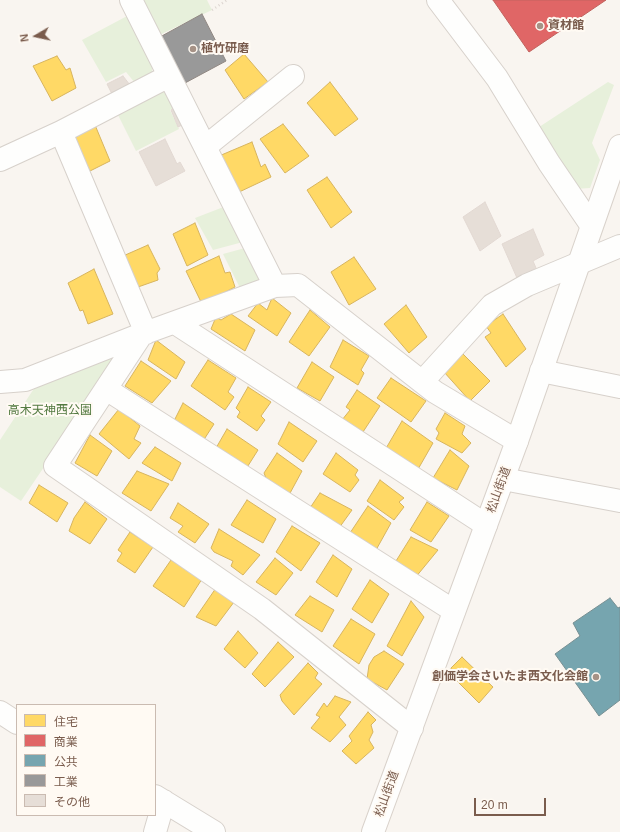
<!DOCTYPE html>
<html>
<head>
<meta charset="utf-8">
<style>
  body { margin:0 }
  #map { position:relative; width:620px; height:832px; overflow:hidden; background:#f9f5f0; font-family:Arial,"Noto Sans JP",sans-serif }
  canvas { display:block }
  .legend { position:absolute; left:16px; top:704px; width:140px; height:112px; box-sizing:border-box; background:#fffaf3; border:1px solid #cabbb1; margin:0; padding:5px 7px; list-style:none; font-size:12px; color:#7a5c4d }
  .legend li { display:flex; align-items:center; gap:8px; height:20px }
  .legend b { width:20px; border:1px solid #cabbb1 }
  .north { position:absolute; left:16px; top:16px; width:40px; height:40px; -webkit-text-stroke:3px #fffaf3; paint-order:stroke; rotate:261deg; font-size:11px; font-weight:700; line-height:16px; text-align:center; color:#7a5c4d }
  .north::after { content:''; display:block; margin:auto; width:14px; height:18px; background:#7a5c4d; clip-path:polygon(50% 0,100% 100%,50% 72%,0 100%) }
  .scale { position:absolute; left:474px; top:798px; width:72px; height:18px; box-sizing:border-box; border:2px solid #7a5c4d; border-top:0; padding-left:5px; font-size:12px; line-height:14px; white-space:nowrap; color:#7a5c4d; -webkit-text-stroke:3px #fffaf3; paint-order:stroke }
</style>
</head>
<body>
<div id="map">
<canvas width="620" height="832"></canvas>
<ul class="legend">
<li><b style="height:11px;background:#ffd966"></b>住宅</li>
<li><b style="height:11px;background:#e06666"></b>商業</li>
<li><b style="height:11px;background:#76a5af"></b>公共</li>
<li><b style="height:11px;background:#999"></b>工業</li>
<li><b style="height:11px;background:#e6ded7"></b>その他</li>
</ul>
<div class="north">N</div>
<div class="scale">20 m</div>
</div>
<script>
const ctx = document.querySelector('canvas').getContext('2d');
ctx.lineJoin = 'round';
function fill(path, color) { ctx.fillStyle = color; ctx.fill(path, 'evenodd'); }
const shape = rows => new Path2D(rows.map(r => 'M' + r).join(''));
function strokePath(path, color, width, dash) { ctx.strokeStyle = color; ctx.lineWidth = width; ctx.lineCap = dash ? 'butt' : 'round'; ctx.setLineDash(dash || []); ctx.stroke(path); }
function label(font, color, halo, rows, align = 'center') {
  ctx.font = font + ' Arial,"Noto Sans JP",sans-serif'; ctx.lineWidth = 4; ctx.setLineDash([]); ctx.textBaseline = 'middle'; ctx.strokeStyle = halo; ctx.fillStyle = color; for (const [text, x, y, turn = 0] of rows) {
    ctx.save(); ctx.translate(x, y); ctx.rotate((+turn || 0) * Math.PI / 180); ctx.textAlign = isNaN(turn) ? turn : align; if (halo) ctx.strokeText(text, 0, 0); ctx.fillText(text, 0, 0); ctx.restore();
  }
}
fill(shape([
  [131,0,207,0,212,10,151,39],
  [129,15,153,59,152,72,135,83,126,72,106,82,82,40],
  [608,82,614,85,592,143,600,160,590,188,575,189,536,129],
  [164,85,174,108,170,110,179,129,136,151,114,107],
  [226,206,243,242,213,250,195,218],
  [245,248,261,277,258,284,241,290,223,254],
  [124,349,21,501,0,487,0,440,35,387]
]), '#e7f0db');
const homes = shape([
  [244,54,268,82,244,99,225,70,244,54],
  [57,56,66,70,70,68,76,88,52,101,33,66,57,56],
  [330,82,358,119,335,136,307,103,330,82],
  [283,124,309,156,285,173,260,139,283,124],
  [95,125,110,161,86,173,71,134,95,125],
  [252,142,261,167,265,164,271,177,237,193,219,156,252,142],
  [327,177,352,212,331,228,307,190,327,177],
  [195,223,208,255,187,266,173,234,195,223],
  [148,245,160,269,157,273,158,280,138,287,123,256,148,245],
  [219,256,225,273,230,272,235,287,202,304,186,271,219,256],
  [354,257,376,289,349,305,331,272,354,257],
  [94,269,113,314,88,324,83,310,80,311,68,283,94,269],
  [272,298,291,313,277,336,248,316,258,303,267,310,272,298],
  [406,305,427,337,409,353,384,324,406,305],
  [310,310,330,327,309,356,289,342,310,310],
  [231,314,255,330,245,351,211,329,216,317,221,320,231,314],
  [503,314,526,349,506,367,485,337,491,333,486,326,503,314],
  [156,340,185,362,176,379,148,360,156,340],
  [343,340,369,356,361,370,364,373,358,385,330,367,343,340],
  [462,353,490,381,470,401,444,372,462,353],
  [208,360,236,378,228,392,234,397,225,410,191,386,208,360],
  [141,361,171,381,152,403,125,386,141,361],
  [312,362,334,377,320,401,297,388,312,362],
  [391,378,426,401,411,422,377,398,391,378],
  [248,387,271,402,261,416,265,420,257,431,237,417,240,412,236,408,248,387],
  [357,390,380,406,361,435,342,420,350,410,346,407,357,390],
  [183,403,214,424,203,441,174,421,183,403],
  [119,409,140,426,134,439,141,443,129,459,99,434,119,409],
  [445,413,465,426,462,434,471,443,462,453,436,439,439,433,436,429,445,413],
  [402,421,433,443,417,471,385,450,402,421],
  [289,422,317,441,303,462,278,444,289,422],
  [227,429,258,450,246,469,216,448,227,429],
  [90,435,112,451,97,476,75,463,90,435],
  [155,447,181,463,172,481,142,463,155,447],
  [450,450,469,466,457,490,433,478,450,450],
  [277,453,302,471,289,495,266,478,264,473,277,453],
  [336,453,358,470,355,475,359,480,350,492,323,474,336,453],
  [137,471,169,484,151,511,122,493,137,471],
  [380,480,404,498,399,502,404,507,394,520,367,501,380,480],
  [39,485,68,503,57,522,29,503,39,485],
  [320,493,352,510,339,528,310,508,320,493],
  [247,500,276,519,263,543,231,525,247,500],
  [85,502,107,519,90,544,69,531,74,518,85,502],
  [427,502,449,516,431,542,410,530,427,502],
  [178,503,209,524,195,543,178,532,183,526,170,518,178,503],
  [368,506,391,523,376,550,348,536,368,506],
  [292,526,320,543,301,571,276,552,292,526],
  [219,529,260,555,243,575,231,566,233,561,214,552,211,548,219,529],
  [130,532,153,547,135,573,117,561,122,553,118,550,130,532],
  [411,537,438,550,415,578,399,566,396,561,411,537],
  [333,555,352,569,337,597,316,582,333,555],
  [275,558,293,573,276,595,256,582,275,558],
  [171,560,202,579,184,607,153,586,171,560],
  [370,580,389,594,372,623,352,609,370,580],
  [216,588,234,602,216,626,196,617,216,588],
  [310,596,334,610,322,632,295,615,310,596],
  [411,601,424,617,402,656,387,646,411,601],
  [351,619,375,634,359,664,333,646,351,619],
  [238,631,258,653,245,668,224,649,238,631],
  [278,642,294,657,265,687,252,674,278,642],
  [384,651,404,664,387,690,367,679,369,665,374,657,384,651],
  [462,657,493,687,479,703,453,677,451,668,462,657],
  [308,663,318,673,315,678,322,684,294,715,282,701,280,695,308,663],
  [335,696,351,702,339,717,346,725,330,742,311,728,320,717,316,715,324,703,327,707,335,696],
  [368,712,376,720,371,725,373,732,369,740,374,748,356,764,342,751,352,741,349,736,368,712]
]);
fill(homes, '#ffd966');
strokePath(homes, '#d7b45e', 1);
const shops = shape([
  [493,0,606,0,529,52,493,0]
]);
fill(shops, '#e06666');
strokePath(shops, '#c1635e', 1);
const public = shape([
  [610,598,618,608,620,607,620,700,599,716,555,654,580,636,573,623,610,598]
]);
fill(public, '#76a5af');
strokePath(public, '#778f92', 1);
const industry = shape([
  [202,14,226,61,185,83,160,37,202,14]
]);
fill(industry, '#999');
strokePath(industry, '#908782', 1);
const building = shape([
  [123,76,130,85,112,94,107,84,123,76],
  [174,108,182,125,178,127,171,110,174,108],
  [165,139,177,164,180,162,185,171,156,186,139,152,165,139],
  [485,202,501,236,480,251,463,217,485,202],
  [533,229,544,255,533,261,536,268,517,278,502,244,533,229]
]);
fill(building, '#e6ded7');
strokePath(building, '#e2d8d2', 1);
const street = shape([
  [131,0,275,286],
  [438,0,497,78,549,163,591,225],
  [61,132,169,76],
  [205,147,293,76],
  [0,160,61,132,146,333],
  [175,323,486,525],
  [142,334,55,466,262,609,412,728],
  [541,371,620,387],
  [0,382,25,380,142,334,275,286,298,285,435,392,517,441],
  [422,382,492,305,527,285,620,246],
  [106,389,454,611],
  [503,479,620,501],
  [0,712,17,723],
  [155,796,214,832],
  [155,832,164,801]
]);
const secondary = shape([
  [373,832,517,441,620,146]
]);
strokePath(street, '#d7d1cb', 24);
strokePath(secondary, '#d9d2cb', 24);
strokePath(shape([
  [212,10,227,0]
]), '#dcd5d0', 2.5, [1, 3]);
strokePath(street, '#fefefd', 22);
strokePath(secondary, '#fefefd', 22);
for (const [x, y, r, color] of [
  [540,26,4,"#a69286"],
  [193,49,4,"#a69286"],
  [596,677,4,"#a69286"]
]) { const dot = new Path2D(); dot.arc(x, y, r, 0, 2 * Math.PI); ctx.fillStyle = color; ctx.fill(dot); strokePath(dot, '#fffaf3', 1.5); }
label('bold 12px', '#7a5c4d', '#fffaf3', [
  ["資材館",548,26],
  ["植竹研磨",201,49],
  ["創価学会さいたま西文化会館",588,677,"right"]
], 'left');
label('12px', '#537a41', '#fffaf3', [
  ["高木天神西公園",50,411]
]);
label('12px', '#7a5c4d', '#fffaf3', [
  ["松山街道",499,490,-70],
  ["松山街道",387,794,-70]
]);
</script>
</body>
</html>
